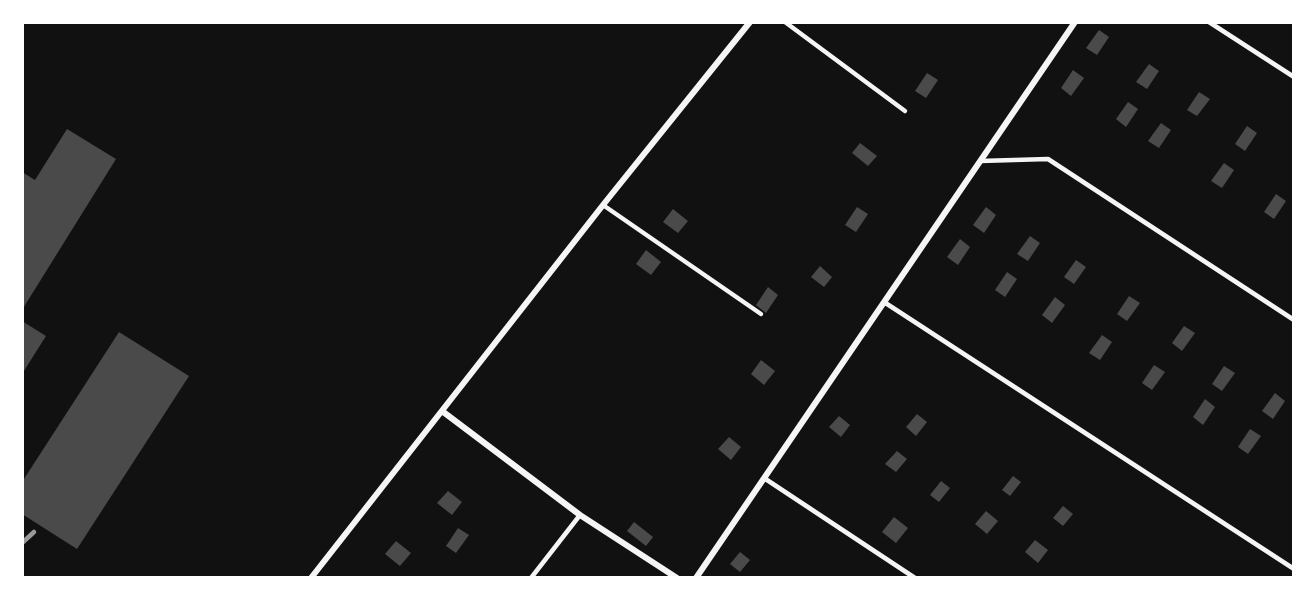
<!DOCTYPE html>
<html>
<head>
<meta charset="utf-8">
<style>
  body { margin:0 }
  #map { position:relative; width:1316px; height:600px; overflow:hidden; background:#111; font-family:"DM Sans",sans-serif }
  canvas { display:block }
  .frame { position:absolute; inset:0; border:24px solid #fff; pointer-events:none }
</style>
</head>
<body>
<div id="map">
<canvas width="1316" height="600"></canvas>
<div class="frame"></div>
</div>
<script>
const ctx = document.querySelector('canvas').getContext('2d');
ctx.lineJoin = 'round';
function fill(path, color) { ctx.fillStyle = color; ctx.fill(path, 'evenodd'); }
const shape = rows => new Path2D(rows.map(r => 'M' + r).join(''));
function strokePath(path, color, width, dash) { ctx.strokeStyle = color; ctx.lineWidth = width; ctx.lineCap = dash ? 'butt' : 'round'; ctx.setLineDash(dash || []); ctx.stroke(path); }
fill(shape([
  [1099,30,1109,37,1097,55,1086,48],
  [1149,64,1159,71,1147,89,1136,82],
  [1073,70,1084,78,1071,96,1061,88],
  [927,73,938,80,926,98,915,91],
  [1199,92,1210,99,1197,116,1187,110],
  [1128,102,1138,109,1126,127,1116,119],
  [1161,123,1171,130,1159,148,1148,141],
  [1247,126,1257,133,1245,151,1235,144],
  [67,129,116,159,22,310,22,172,35,180],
  [860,143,877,156,868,166,852,153],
  [1224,163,1234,170,1222,188,1211,181],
  [1276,194,1286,201,1274,219,1264,212],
  [857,207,868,214,856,232,845,225],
  [986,207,996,215,984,233,973,225],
  [673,209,688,221,678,233,663,222],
  [1030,236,1040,243,1028,261,1017,254],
  [960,239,970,247,958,265,947,257],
  [646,250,661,262,651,275,636,264],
  [1076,260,1086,267,1074,284,1064,277],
  [820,266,832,277,824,287,811,277],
  [1007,272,1017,279,1005,297,995,290],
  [768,287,778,295,766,313,756,305],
  [1129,296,1140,303,1127,321,1117,314],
  [1055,297,1065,305,1052,323,1042,315],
  [22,321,46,336,22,374],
  [1184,326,1195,333,1182,351,1172,343],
  [119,332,189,376,77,549,22,514,22,482],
  [1102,335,1112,342,1100,360,1089,353],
  [761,360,775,371,764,385,751,374],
  [1154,365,1165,372,1152,390,1142,383],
  [1224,366,1235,373,1222,391,1212,384],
  [1275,393,1285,401,1273,419,1262,411],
  [1205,399,1215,407,1203,425,1193,417],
  [917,414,927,422,916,436,906,427],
  [839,416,850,425,841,437,829,427],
  [1250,429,1261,436,1248,454,1238,447],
  [729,437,741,447,731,460,718,449],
  [897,451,907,459,896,472,885,464],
  [1013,476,1021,482,1010,496,1002,490],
  [941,481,950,488,939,502,930,495],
  [448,491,462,502,452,515,437,503],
  [1063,506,1073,514,1063,526,1053,518],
  [986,511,998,521,987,534,975,524],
  [894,517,908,528,896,543,882,532],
  [634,522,653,537,646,546,627,531],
  [458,528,469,535,456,553,446,546],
  [1035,540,1048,550,1038,563,1025,552],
  [396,541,411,553,400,566,385,554],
  [740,552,750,560,740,572,730,564]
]), '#4a4a4a');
strokePath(shape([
  [785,22,905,111],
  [1209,22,1294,77],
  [980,161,1048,159,1294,320],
  [603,205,761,314],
  [884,302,1294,569],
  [764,478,915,578],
  [531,578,580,515]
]), '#f5f5f5', 4.5);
strokePath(shape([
  [442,411,580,515,677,578],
  [311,578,603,205,750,22],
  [696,578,1075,22]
]), '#f5f5f5', 6);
strokePath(shape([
  [22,543,34,532]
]), '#9a9a9a', 4.5);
</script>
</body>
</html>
